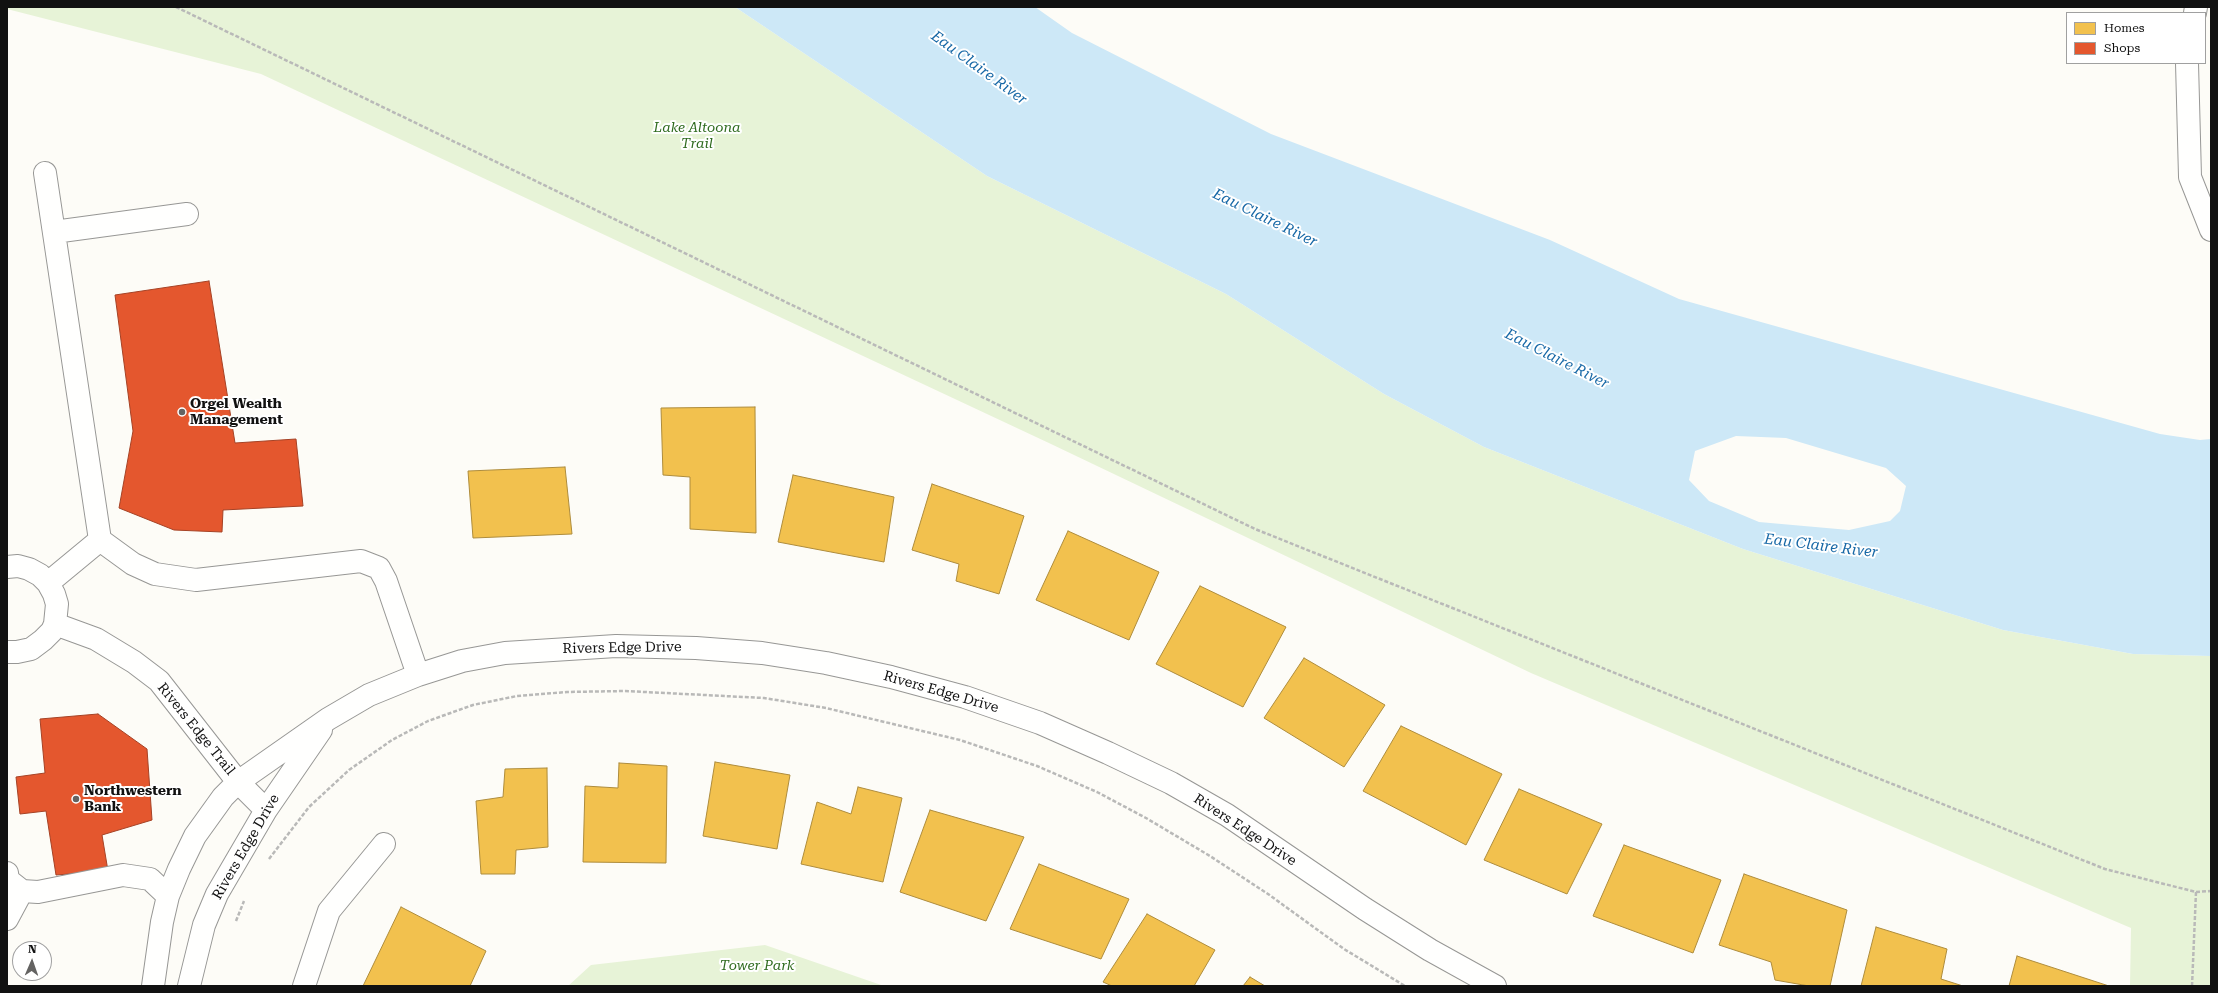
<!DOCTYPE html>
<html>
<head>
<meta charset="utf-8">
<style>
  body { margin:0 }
  #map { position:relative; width:2218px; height:993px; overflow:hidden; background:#fdfcf7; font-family:"Roboto Serif",serif }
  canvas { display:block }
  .frame { position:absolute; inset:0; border:8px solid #111; pointer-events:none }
  .legend { position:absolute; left:2066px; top:12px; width:140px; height:52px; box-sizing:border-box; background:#fff; border:1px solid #a0a0a0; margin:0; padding:5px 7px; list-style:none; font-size:12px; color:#111 }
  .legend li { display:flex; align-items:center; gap:8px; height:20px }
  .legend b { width:20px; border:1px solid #a0a0a0 }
  .north { position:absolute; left:12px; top:941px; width:40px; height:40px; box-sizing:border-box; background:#fff; border:1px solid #a0a0a0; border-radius:50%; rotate:2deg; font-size:11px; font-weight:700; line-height:16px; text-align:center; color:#111 }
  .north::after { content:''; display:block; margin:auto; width:14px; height:18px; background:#646362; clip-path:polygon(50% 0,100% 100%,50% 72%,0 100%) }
</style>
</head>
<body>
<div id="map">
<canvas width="2218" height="993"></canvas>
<div class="frame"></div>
<ul class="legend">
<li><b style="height:11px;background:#f2c14e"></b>Homes</li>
<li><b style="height:11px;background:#e4572e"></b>Shops</li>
</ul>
<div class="north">N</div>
</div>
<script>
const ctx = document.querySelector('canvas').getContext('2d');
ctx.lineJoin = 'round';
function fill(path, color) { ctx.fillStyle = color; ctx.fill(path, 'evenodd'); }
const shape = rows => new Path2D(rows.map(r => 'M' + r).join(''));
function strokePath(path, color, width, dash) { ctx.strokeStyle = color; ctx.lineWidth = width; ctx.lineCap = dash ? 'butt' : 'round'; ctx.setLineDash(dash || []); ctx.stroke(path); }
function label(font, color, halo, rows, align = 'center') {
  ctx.font = font + ' "Roboto Serif",serif'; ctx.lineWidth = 4; ctx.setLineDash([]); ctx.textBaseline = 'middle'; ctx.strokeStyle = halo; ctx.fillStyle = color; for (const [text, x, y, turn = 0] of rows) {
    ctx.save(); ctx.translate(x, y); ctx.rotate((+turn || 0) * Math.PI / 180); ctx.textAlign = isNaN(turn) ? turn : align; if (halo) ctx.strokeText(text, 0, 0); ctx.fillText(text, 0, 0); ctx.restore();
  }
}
fill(shape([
  [7,7,735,7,987,176,1226,294,1384,394,1484,447,1743,549,2003,630,2133,654,2211,656,2211,986,2130,986,2131,928,1531,673,1051,444,261,74,7,9],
  [765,945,884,986,568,986,591,965]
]), '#e7f3d7');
fill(shape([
  [735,7,1035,7,1072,33,1271,134,1550,240,1679,299,2160,434,2200,440,2211,439,2211,656,2133,654,2003,630,1743,549,1484,447,1384,394,1226,294,987,176],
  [1736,436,1786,438,1886,468,1906,486,1900,511,1890,521,1849,530,1759,522,1709,501,1689,480,1695,451]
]), '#cde8f7');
const homes = shape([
  [755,407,756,533,690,529,690,477,663,475,661,408,755,407],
  [565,467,572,534,473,538,468,471,565,467],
  [793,475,894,497,884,562,778,542,793,475],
  [932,484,1024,516,999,594,956,581,959,564,912,550,932,484],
  [1068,531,1159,572,1129,640,1036,600,1068,531],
  [1200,586,1286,627,1243,707,1156,664,1200,586],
  [1304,658,1385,705,1344,767,1264,718,1304,658],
  [1401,726,1502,774,1466,845,1363,791,1401,726],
  [715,762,790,775,777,849,703,836,715,762],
  [619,763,667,766,666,863,583,862,585,786,618,788,619,763],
  [547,768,548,847,516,850,515,874,481,874,476,801,503,797,505,769,547,768],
  [858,787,902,798,883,882,801,864,817,802,851,814,858,787],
  [1519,789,1602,824,1567,894,1484,860,1519,789],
  [930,810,1024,837,986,921,900,892,930,810],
  [1624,845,1721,880,1693,953,1593,916,1624,845],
  [1039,864,1129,899,1101,959,1010,929,1039,864],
  [1744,874,1847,910,1830,986,1809,986,1775,980,1771,962,1719,945,1744,874],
  [401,907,486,951,470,986,363,986,401,907],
  [1147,914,1215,950,1194,986,1112,986,1103,982,1147,914],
  [1876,927,1947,949,1941,979,1963,986,1861,986,1876,927],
  [2017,956,2109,986,2009,986,2017,956],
  [1250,977,1265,986,1243,986,1250,977]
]);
fill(homes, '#f2c14e');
strokePath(homes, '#ae8c3c', 1);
const shops = shape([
  [209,281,235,443,296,439,303,506,223,510,222,532,174,530,119,508,133,431,115,295,209,281],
  [98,714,147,749,152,820,102,835,108,871,56,875,46,811,20,814,16,777,45,773,40,719,98,714]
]);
fill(shops, '#e4572e');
strokePath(shops, '#a54225', 1);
const minor = shape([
  [2195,13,2196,7],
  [2187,63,2190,177,2211,230],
  [45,173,100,540,48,583],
  [54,232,187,214],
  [100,540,133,564,155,574,196,580,361,561,379,568,386,581,418,675],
  [7,567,18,566,29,569,40,575,48,583,54,594,57,604,55,624,52,631,43,640,31,649,17,652,7,652],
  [55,624,96,639,134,662,159,681,238,782,266,810],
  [7,873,8,880,22,891,38,892,123,875,150,879,168,896],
  [7,919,22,891],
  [153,986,162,922,168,896,179,869,195,836,223,797,238,782,328,719,369,695,418,675,462,661,505,653,616,646,696,648,762,653,826,663,891,677,965,697,1040,723,1108,753,1171,783,1227,815,1365,909,1430,950,1495,986],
  [189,986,204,925,217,894,266,810,321,730],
  [304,986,329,911,384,844]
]);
strokePath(minor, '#979795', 24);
strokePath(shape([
  [176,7,1255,529,2105,869,2196,892,2192,986],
  [269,859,309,807,349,770,392,740,428,721,473,705,517,696,567,692,625,691,764,698,826,708,960,740,1037,766,1097,792,1146,818,1210,856,1268,894,1344,949,1405,986],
  [2196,892,2211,891],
  [236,921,244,901]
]), '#b9b9b8', 2.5, [4, 2]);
strokePath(minor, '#fffffe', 22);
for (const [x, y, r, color] of [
  [182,412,4,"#646362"],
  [76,799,4,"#646362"]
]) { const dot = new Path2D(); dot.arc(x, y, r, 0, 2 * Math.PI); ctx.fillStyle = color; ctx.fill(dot); strokePath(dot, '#fff', 1.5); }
label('italic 14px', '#2f6b1f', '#fff', [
  ["Lake Altoona",697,128],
  ["Trail",697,144],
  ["Tower Park",757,966]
]);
label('bold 14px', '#111', '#fff', [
  ["Orgel Wealth",190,404],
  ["Management",190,420],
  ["Northwestern",84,791],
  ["Bank",84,807]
], 'left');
label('14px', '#111', '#fff', [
  ["Rivers Edge Drive",622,648,-1],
  ["Rivers Edge Drive",941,692,16],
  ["Rivers Edge Trail",196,729,51],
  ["Rivers Edge Drive",1245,830,33],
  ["Rivers Edge Drive",246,847,-60]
]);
label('italic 15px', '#1768a6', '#fff', [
  ["Eau Claire River",979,68,36],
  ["Eau Claire River",1265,218,26],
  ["Eau Claire River",1557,359,27],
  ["Eau Claire River",1821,546,7]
]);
</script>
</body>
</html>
